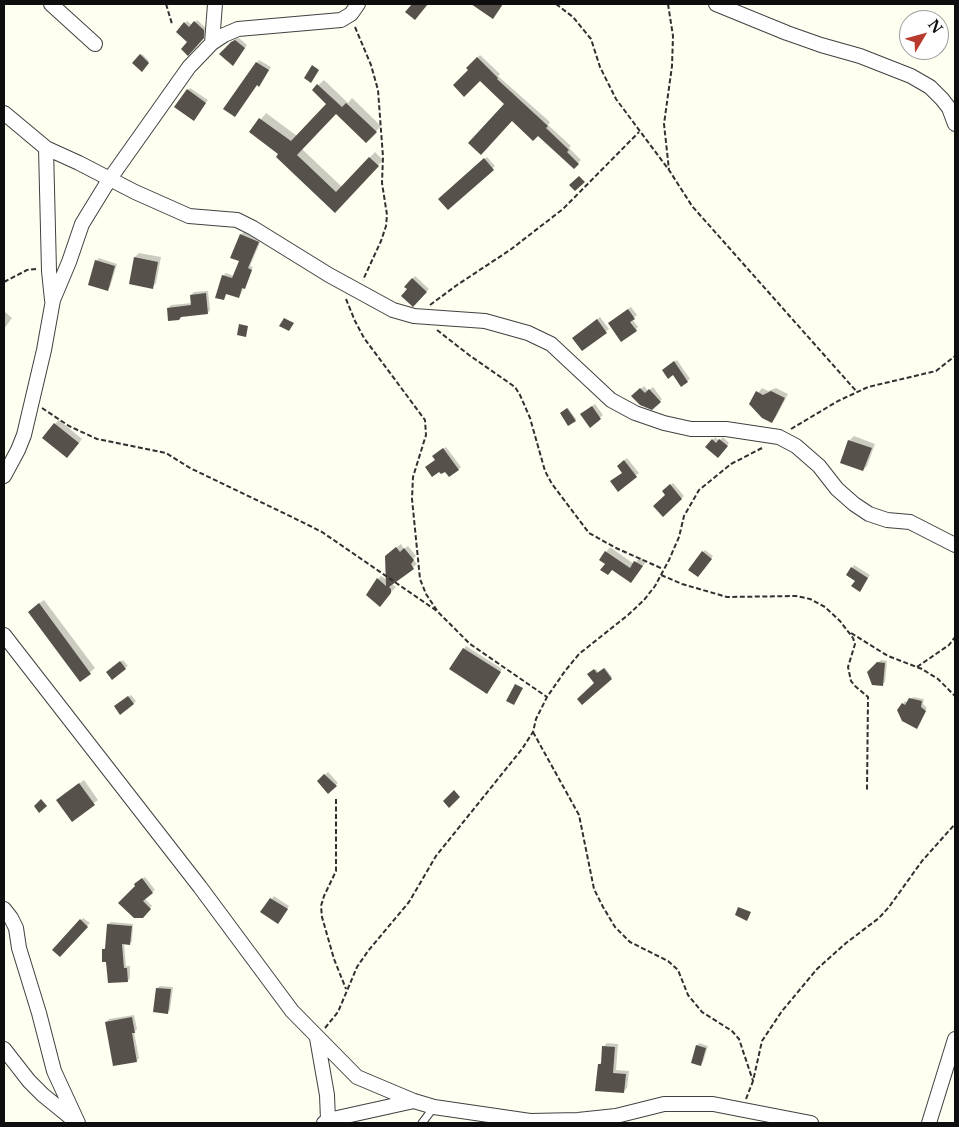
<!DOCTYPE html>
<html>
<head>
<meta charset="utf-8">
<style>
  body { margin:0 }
  #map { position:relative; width:959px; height:1127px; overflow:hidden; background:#fefef1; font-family:"Libre Baskerville",serif }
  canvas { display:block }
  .frame { position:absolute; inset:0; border:5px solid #0e0e0e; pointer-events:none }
  .north { position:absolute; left:899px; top:10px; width:50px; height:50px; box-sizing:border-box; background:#fff; border:1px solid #9f9f9f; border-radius:50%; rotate:53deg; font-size:14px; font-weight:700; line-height:20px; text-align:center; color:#0e0e0e }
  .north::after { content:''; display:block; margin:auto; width:18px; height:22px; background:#b83b2d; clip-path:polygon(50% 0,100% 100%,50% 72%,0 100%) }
</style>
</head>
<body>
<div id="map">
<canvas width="959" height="1127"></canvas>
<div class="frame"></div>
<div class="north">N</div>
</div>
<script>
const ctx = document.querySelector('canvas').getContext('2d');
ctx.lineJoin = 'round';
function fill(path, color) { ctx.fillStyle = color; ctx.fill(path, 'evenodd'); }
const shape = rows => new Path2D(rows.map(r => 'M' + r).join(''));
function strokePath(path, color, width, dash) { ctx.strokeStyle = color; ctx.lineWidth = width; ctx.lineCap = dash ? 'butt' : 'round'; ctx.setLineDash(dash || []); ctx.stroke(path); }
fill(shape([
  [197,20,206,28,205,35,188,54,189,42,177,32,187,21,192,25],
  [239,38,247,45,235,62,221,54,235,39],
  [142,54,149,61,142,71,134,63],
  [480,55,500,74,498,76,550,122,548,125,571,146,569,148,581,160,574,167,468,68],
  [259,60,271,67,261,83,257,63],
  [324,80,348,103,352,98,381,126,366,141,336,113,302,149,342,187,375,152,383,160,335,211,280,154,251,132,266,113,297,136,328,104,313,90],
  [190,88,208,100,196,116,188,90],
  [487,157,495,166,448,209,440,199],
  [243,232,261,240,250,266,253,267,241,294,239,297,227,293,223,299,223,276,226,273,234,276,240,261,241,235],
  [139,253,161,257,156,283,152,288,135,257],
  [99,258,117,264,110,287,107,290,96,261],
  [415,276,429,289,413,305,409,289,406,286],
  [208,291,210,310,208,313,168,308,171,305,192,303,191,295,194,292],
  [631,307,637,315,632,319,638,327,636,330,612,321],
  [4,311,12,318,4,329],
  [600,317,609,329,582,349,573,338],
  [677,360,690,379,687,381,666,367],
  [644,386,648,391,653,387,662,399,652,408,633,396],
  [762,388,768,391,776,388,788,394,776,417,771,422,750,404],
  [595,404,603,415,590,426,584,412],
  [568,408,576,419,569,424,561,413],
  [59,420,82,439,72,452,55,424],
  [854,436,875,444,867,466,863,470,842,462,850,440],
  [715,437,719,441,723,437,729,443,720,454,713,440],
  [446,447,461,467,458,470,445,470,436,460,436,454],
  [627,458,639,473,619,490,623,472,621,463],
  [673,483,684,496,663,516,667,495,663,491],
  [401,544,404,549,408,546,416,556,413,559,417,564,392,584,396,587,383,601,378,579,381,576,387,580,390,552],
  [610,547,634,564,640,557,646,562,631,581,601,559],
  [705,550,713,556,700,573,703,552],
  [854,565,870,575,862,587,856,580,852,568],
  [44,600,95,668,80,681,34,607],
  [466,646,502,669,489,690,464,649],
  [123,660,128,666,125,668,110,670],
  [881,660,887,661,885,682,883,684,868,672],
  [605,668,612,677,582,703,595,684,589,675,596,669,599,673],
  [131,695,136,701,133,704,119,704],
  [913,697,924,699,923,704,927,708,919,724,903,704,905,701,908,703],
  [328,772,338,783,328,792,318,781],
  [84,780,98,800,72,820,62,796],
  [145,877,155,890,144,898,152,906,142,917,136,886,137,882],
  [274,896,289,906,281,920,262,912],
  [83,918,90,923,60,956,54,950],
  [111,922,133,924,132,941,130,944,124,943,126,966,130,966,130,978,128,981,108,961,104,949,106,947,108,924],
  [160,986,173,987,170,1010,167,1013,157,988],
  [134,1015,137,1029,134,1032,139,1058,137,1061,106,1022,109,1019],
  [607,1043,618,1044,616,1070,629,1071,627,1088,623,1092,599,1065,602,1061,603,1047],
  [699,1043,708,1046,703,1062,700,1065,697,1046]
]), '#0003');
fill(shape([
  [412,4,428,4,415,20,405,12],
  [471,4,503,4,493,19],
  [194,21,204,30,204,38,188,56,181,49,187,42,176,32,184,22,189,27],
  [235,40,245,48,233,66,219,54,231,42],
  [140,54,149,63,142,72,132,63],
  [477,57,498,78,497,79,548,126,546,128,569,150,567,152,579,164,574,169,538,136,533,141,512,121,481,155,468,143,504,104,480,81,464,97,453,85,468,70,466,68],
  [256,62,269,70,259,87,257,85,235,117,223,109],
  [312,65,319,70,311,83,304,78],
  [317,84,342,107,346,103,377,132,366,143,336,114,297,155,336,192,369,157,379,166,335,213,276,157,278,154,249,132,259,118,291,141,326,104,312,90],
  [187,89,206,103,194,121,174,107],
  [484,158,494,170,448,210,438,199],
  [579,176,585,182,575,191,569,185],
  [240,234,259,242,248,268,252,270,245,289,242,288,239,298,226,294,224,300,215,298,222,275,232,278,239,261,230,258],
  [134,257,158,262,153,289,129,284],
  [95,260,115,266,108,291,88,285],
  [412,278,427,292,413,307,401,296,407,289,404,287],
  [206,293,208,314,181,317,179,320,168,321,167,308,191,305,190,295],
  [628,309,635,319,630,322,637,331,621,342,608,323],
  [284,318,294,323,289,331,279,326],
  [597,319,607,333,582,351,572,338],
  [239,324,248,326,246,337,237,335],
  [674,361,688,382,681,387,673,375,668,379,662,370],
  [640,388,645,393,649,389,661,402,652,410,640,405,631,396],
  [756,391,763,395,771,391,785,398,772,423,762,418,749,404],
  [592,406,601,419,590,428,580,414],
  [567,408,576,421,568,426,560,413],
  [54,423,79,443,67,458,42,438],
  [712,439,716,443,719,439,728,446,718,458,705,447],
  [848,440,872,448,863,471,840,463],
  [443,448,459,470,449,477,445,472,441,474,439,472,432,477,425,467,435,460,432,456],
  [624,460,637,477,618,492,610,481,622,473,617,466],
  [670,484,682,499,663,517,653,506,665,495,662,491],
  [396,547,400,552,404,548,414,560,411,564,414,569,389,587,391,589,391,593,380,607,366,595,377,578,386,586,385,556],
  [605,551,630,568,634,561,643,566,631,583,612,570,608,575,600,570,605,564,599,560],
  [702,551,712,559,698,577,688,570],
  [851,567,868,578,860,592,851,586,855,581,846,575],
  [39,603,91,674,80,682,28,612],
  [463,648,501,672,487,694,449,669],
  [120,661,126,669,112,680,106,672],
  [877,662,885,663,883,686,872,685,867,672],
  [604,668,612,679,582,705,577,699,594,683,587,674,594,669,597,673],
  [515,684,523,688,514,705,506,701],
  [128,696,134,704,120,715,114,706],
  [909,698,922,701,921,707,926,711,917,729,902,721,897,710,902,703,905,705],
  [324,774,337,786,328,794,317,781],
  [79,783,95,805,72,822,56,800],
  [454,790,460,797,449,808,443,801],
  [41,799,47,806,39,813,34,806],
  [142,878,153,893,143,901,151,909,143,918,134,918,118,903,135,886,134,884],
  [270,898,288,909,278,924,260,912],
  [738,907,751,912,747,921,735,915],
  [80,919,88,927,60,957,52,950],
  [107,924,132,926,130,945,122,944,124,968,127,968,128,982,108,983,106,962,102,962,102,949,105,949],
  [156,988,171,989,168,1014,153,1012],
  [132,1017,135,1033,132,1033,137,1062,113,1066,105,1022],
  [696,1045,706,1048,701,1066,691,1063],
  [602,1046,615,1047,613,1073,626,1074,624,1093,595,1091,598,1064,601,1064]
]), '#57514b');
const service = shape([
  [422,1123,434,1107]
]);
const minor = shape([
  [51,4,95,44],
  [716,4,787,33,821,45,860,56,911,76,930,87,942,99,949,108,955,124],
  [212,43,215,4],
  [4,113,46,148,79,163,135,192,189,216,237,220,253,228,329,275,393,310,414,316,485,321,528,333,551,344,611,400,635,413,664,423,691,429,726,429,779,437,796,446,819,466,837,489,854,504,869,514,887,520,910,522,955,545],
  [46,148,49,271,52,300],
  [4,476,18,450,24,435,44,350,53,300,69,262,82,224,109,180,189,67,212,43,224,35,238,29,341,20,351,14,358,4],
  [4,635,200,887,292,1011,357,1077,414,1101,434,1107,530,1121,578,1120,616,1116,664,1104,713,1104,811,1123],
  [4,909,11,918,16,928,19,948,39,1013,54,1071,78,1123],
  [317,1038,327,1095,328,1120],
  [4,1049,29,1081,43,1095,75,1121],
  [324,1123,328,1120,414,1101],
  [929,1123,955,1039]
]);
strokePath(service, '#414141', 9);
strokePath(minor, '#414141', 16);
strokePath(shape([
  [166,4,172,24],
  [556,4,573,17,591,39,600,67,616,99,669,170,692,206,857,392],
  [668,4,673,36,672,66,664,124,669,170],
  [355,27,371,65,378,90,383,157,382,183,387,215,386,226,381,241,363,280],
  [4,282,27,270,37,269],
  [346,299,355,321,364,338,425,420,426,435,413,477,412,499,420,579,426,594,438,612,470,644,547,697],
  [430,305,457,285,510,250,563,209,639,132],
  [437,330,469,355,515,387,520,395,530,418,545,471,552,484,589,533,616,548,663,569],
  [42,408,69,426,97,439,166,453,190,468,294,518,322,532,437,611],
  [791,429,838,401,868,387,936,371,955,356],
  [661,575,682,584,727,597,796,596,810,599,825,607,840,621,853,638,855,644,848,667,851,681,855,686,868,697,867,790],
  [851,633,888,656,922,669,938,679,955,696],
  [917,667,949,645,955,637],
  [533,732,579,815,594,889,603,907,615,927,630,942,668,961,678,970,688,995,702,1012,732,1031,739,1039,753,1081],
  [336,799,336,871,324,896,321,906,322,917,334,959,346,989],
  [325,1028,338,1012,357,967,368,951,409,902,436,856,522,749,533,732,536,719,547,697,565,671,579,654,628,615,644,600,655,586,669,560,679,537,684,516,699,490,731,464,762,448],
  [746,1099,753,1081,762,1041,782,1011,817,969,846,943,879,918,889,907,922,861,955,824]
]), '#303030', 2, [5, 2.5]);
strokePath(service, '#fff', 7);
strokePath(minor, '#fff', 14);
</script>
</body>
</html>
